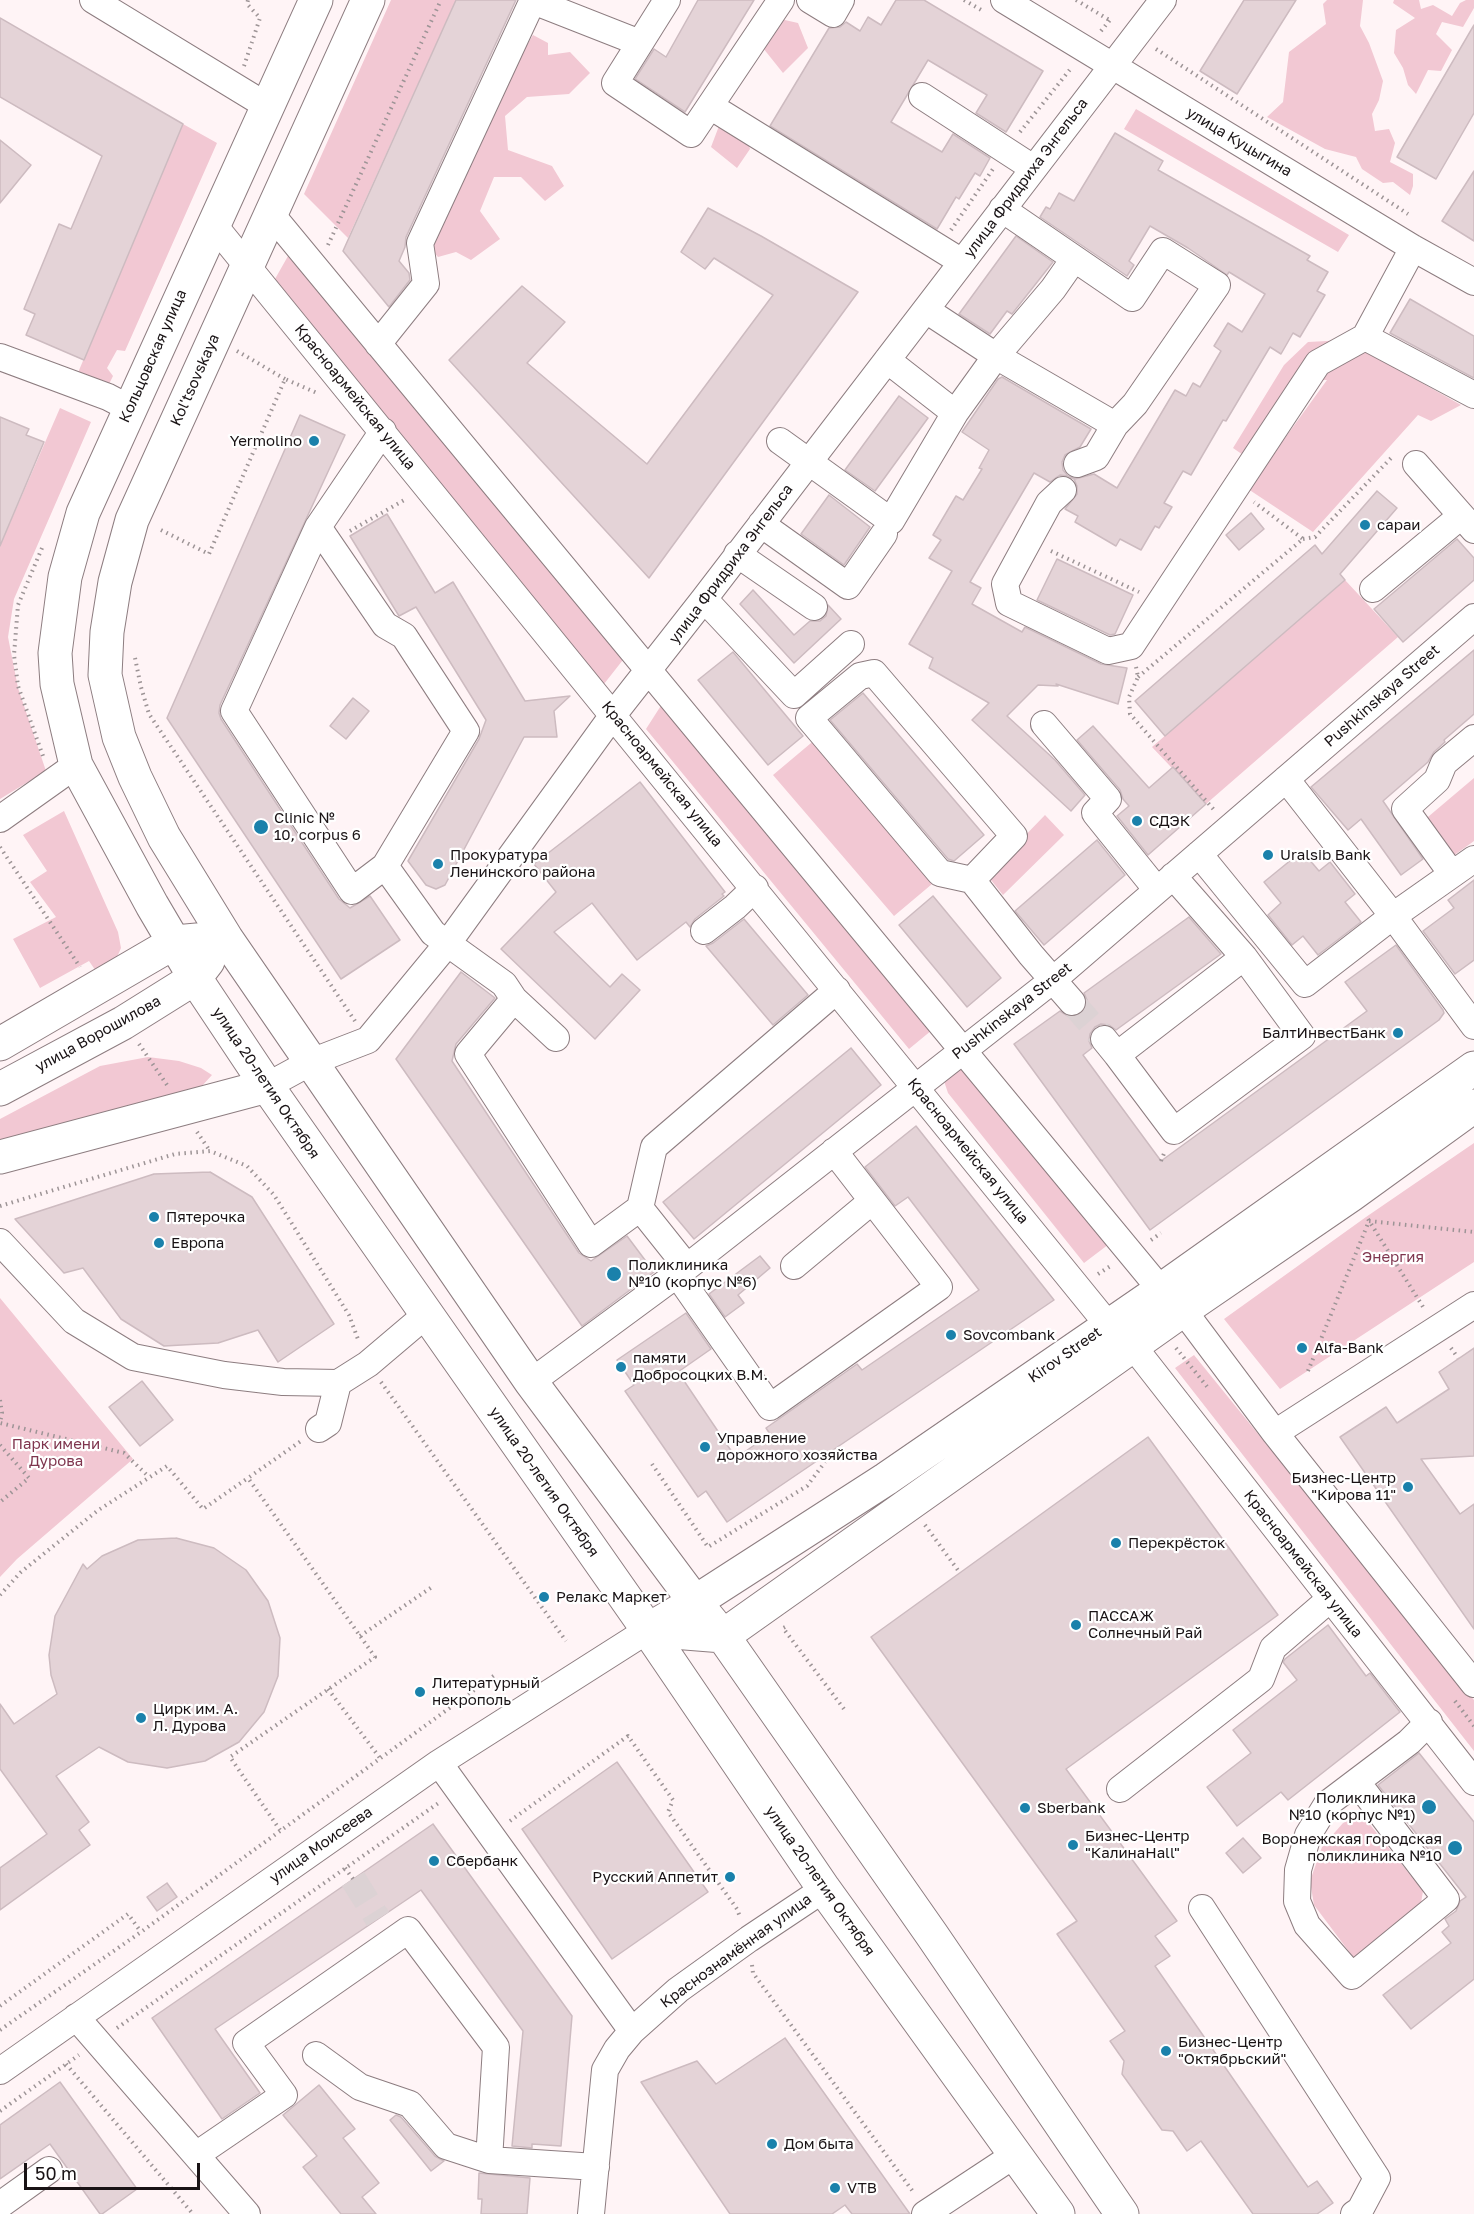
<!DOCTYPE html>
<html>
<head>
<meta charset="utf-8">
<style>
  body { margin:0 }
  #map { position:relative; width:1474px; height:2214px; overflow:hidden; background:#fff4f6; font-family:"Golos Text",sans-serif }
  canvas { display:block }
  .scale { position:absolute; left:24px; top:2163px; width:176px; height:27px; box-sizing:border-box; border:3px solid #191315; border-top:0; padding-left:8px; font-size:18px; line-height:21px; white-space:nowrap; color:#191315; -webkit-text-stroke:4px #fff; paint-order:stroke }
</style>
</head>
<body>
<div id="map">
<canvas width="1474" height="2214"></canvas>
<div class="scale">50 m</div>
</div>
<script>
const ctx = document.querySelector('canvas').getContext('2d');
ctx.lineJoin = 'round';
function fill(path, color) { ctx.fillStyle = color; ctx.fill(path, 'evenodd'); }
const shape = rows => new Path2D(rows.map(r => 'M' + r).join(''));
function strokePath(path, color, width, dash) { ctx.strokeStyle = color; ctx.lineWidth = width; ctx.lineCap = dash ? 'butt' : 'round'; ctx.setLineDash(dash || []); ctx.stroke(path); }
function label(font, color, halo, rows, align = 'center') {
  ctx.font = font + ' "Golos Text",sans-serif'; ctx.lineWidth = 4.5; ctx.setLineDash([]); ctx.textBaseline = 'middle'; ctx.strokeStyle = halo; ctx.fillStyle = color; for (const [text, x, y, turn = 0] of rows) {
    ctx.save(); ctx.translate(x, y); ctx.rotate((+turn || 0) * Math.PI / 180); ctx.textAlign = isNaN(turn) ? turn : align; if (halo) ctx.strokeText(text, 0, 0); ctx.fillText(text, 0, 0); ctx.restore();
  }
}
fill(shape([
  [391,0,456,0,348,238,304,194],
  [1327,0,1363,0,1360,26,1369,43,1383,81,1379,100,1372,114,1375,131,1389,129,1395,143,1390,162,1413,174,1413,186,1410,195,1393,182,1383,183,1362,169,1356,157,1325,149,1267,117,1283,102,1289,52,1326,24,1323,4],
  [1394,0,1419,0,1421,9,1433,5,1452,16,1460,3,1466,0,1474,0,1474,8,1463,27,1442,22,1436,34,1452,50,1441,71,1428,70,1416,94,1408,85,1403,68,1394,53,1396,30,1415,18,1393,3],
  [776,18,798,23,808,48,783,73,759,43],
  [533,35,548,43,548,55,570,52,590,73,569,94,527,97,505,116,508,150,552,166,564,186,545,201,521,177,494,177,480,211,500,239,471,260,456,252,438,257,427,245,497,94],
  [1136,109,1349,235,1338,252,1124,129],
  [183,124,217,143,125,351,117,350,107,368,113,376,108,386,77,375],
  [719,126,746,134,750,149,737,168,711,147],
  [288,256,626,656,604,684,275,279],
  [1346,340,1461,405,1431,421,1418,415,1313,532,1248,489,1327,380,1320,380,1246,457,1233,448,1284,365,1308,342],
  [60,408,91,422,14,599,8,637,18,688,46,771,0,799,0,546],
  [1345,580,1398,637,1206,804,1152,747],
  [662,704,932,1030,909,1049,646,729],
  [817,738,938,879,894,916,773,775],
  [1474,778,1474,841,1453,856,1422,822],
  [64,811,118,932,121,948,114,964,100,977,89,961,40,988,13,939,56,917,30,882,47,871,23,835],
  [1045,815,1064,835,1003,895,987,875],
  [148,1057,179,1061,201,1068,212,1075,201,1087,0,1143,0,1119,100,1066],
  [960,1068,972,1069,1113,1241,1084,1263,948,1093,944,1081],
  [1474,1143,1474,1262,1280,1389,1224,1319,1366,1217],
  [0,1298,133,1459,17,1559,0,1577],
  [1194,1355,1474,1700,1474,1751,1175,1368],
  [1360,1812,1423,1891,1420,1909,1356,1961,1314,1905,1310,1881,1322,1847,1343,1823]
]), '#f2c8d3');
const building = shape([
  [456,0,516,0,406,237,405,247,399,261,409,273,410,280,389,307,343,251,456,0],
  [698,0,754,0,685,112,635,79,654,49,666,57,698,0],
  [896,0,924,0,1043,71,1006,132,976,113,987,95,928,60,891,122,942,152,953,134,990,158,980,176,975,173,959,199,956,197,937,229,770,126,829,28,840,27,846,22,860,31,868,17,881,25,896,0],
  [1244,0,1296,0,1237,94,1200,71,1244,0],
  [0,18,183,124,84,360,26,335,35,314,24,309,59,224,71,229,102,156,0,97,0,18],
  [1474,25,1474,113,1436,179,1397,157,1474,25],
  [1115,133,1163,161,1158,170,1310,256,1307,260,1328,272,1317,291,1325,295,1300,337,1293,333,1281,354,1270,347,1226,421,1223,420,1191,475,1183,471,1164,503,1172,507,1159,528,1155,526,1141,550,1120,539,1116,546,1075,522,1078,516,1065,509,1077,494,1077,486,1074,479,1068,476,1060,475,1050,482,1034,473,970,582,981,588,972,604,1022,632,1025,627,1101,664,1127,668,1118,704,1056,684,1058,686,1038,685,1007,716,1055,760,1085,795,1071,811,972,720,989,703,929,668,933,658,909,644,952,571,929,558,941,540,933,535,956,496,963,500,982,469,979,468,989,450,962,432,998,379,1002,377,1091,429,1080,447,1065,455,1062,462,1063,470,1068,476,1075,479,1094,474,1117,488,1175,390,1186,396,1193,383,1200,387,1221,351,1214,346,1228,323,1242,332,1265,294,1229,272,1227,275,1188,248,1150,226,1129,261,1134,265,1127,276,1040,217,1046,207,1050,209,1059,193,1074,201,1115,133],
  [0,140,31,165,0,203,0,140],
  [1474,171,1474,241,1442,221,1474,171],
  [708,208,761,236,858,292,649,578,449,360,522,286,565,322,527,363,647,464,773,295,714,258,705,269,681,252,708,208],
  [1016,236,1053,262,1012,314,1007,311,990,334,959,314,1016,236],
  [1410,299,1474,336,1474,378,1390,333,1410,299],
  [899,396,928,418,875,491,845,470,899,396],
  [300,415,345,435,220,705,219,713,221,719,339,899,350,908,370,896,400,940,341,979,167,718,300,415],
  [0,417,29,429,26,435,44,442,0,546,0,417],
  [1377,491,1397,508,1340,574,1345,580,1165,736,1135,701,1315,545,1322,554,1377,491],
  [829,495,870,527,844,565,801,534,829,495],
  [1251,513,1264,529,1239,550,1226,535,1251,513],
  [387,514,435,593,453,582,525,701,570,696,554,711,557,737,524,737,445,885,436,889,426,885,408,861,479,739,486,720,416,607,399,616,350,536,387,514],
  [1457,539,1474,558,1474,580,1403,642,1374,609,1457,539],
  [1057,559,1133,595,1115,634,1110,635,1037,600,1057,559],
  [753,590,794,635,810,621,820,621,826,616,828,605,841,619,794,663,740,604,753,590],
  [1474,650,1474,714,1444,740,1445,742,1434,752,1428,762,1383,801,1423,859,1401,875,1361,819,1348,830,1311,787,1474,650],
  [733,652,803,736,768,765,698,680,733,652],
  [863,693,984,835,954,861,948,859,830,720,863,693],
  [353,698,369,711,346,739,330,726,353,698],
  [1093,726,1149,788,1173,767,1206,804,1148,855,1117,816,1129,806,1123,799,1120,790,1077,740,1093,726],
  [640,782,725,892,722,894,724,896,695,919,690,927,686,922,637,960,592,903,554,932,610,987,622,974,640,990,595,1039,501,949,556,892,534,864,640,782],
  [1097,840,1125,875,1044,945,1015,911,1097,840],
  [1302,851,1319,871,1330,862,1355,894,1345,902,1361,922,1318,955,1303,936,1292,945,1268,915,1281,903,1264,882,1302,851],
  [1474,880,1474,960,1455,974,1423,931,1454,908,1448,900,1474,880],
  [933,896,1001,978,967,1007,899,925,933,896],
  [1189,917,1221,954,1116,1030,1109,1025,1101,1024,1095,1027,1090,1034,1089,1041,1092,1048,1083,1055,1161,1161,1367,1011,1345,982,1396,945,1443,1010,1444,1013,1439,1020,1150,1230,1014,1044,1060,1011,1068,1016,1074,1017,1081,1014,1086,1006,1087,1000,1084,993,1189,917],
  [744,919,808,995,773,1025,706,946,713,943,744,919],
  [461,972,495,998,456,1044,452,1061,579,1253,591,1261,627,1236,654,1272,582,1326,396,1059,461,972],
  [851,1048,881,1085,694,1239,663,1202,851,1048],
  [916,1126,1054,1300,727,1522,706,1491,698,1497,625,1391,634,1385,617,1360,686,1313,711,1349,678,1372,736,1458,770,1434,766,1428,857,1364,862,1370,979,1290,908,1197,895,1206,865,1167,916,1126],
  [210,1172,252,1197,334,1324,278,1362,258,1330,218,1343,164,1346,121,1319,83,1268,64,1273,15,1219,154,1174,210,1172],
  [760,1256,770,1268,738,1295,744,1303,725,1317,709,1294,760,1256],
  [1474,1348,1474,1456,1421,1459,1460,1514,1474,1504,1474,1629,1340,1437,1386,1407,1397,1423,1449,1389,1439,1372,1474,1348],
  [142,1381,173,1420,140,1446,109,1407,142,1381],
  [1148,1437,1278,1615,1066,1769,1177,1921,1155,1936,1170,1956,1155,1966,1308,2187,1317,2181,1333,2203,1317,2214,1253,2214,1201,2141,1187,2151,1173,2131,1162,2130,1122,2074,1124,2061,1110,2041,1125,2031,1057,1934,1077,1921,871,1637,1148,1437],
  [176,1538,214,1548,246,1570,268,1601,280,1638,278,1676,264,1712,239,1742,205,1761,167,1768,128,1762,99,1747,56,1776,89,1822,79,1830,90,1845,0,1910,0,1868,47,1834,0,1769,0,1704,14,1724,57,1694,51,1675,49,1655,55,1616,83,1564,87,1569,102,1556,138,1540,176,1538],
  [1328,1625,1366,1676,1370,1673,1400,1712,1288,1800,1281,1792,1237,1826,1207,1787,1251,1753,1233,1730,1297,1680,1283,1662,1285,1659,1328,1625],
  [1419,1753,1474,1822,1474,1979,1411,2029,1383,1995,1451,1943,1442,1932,1449,1926,1445,1919,1456,1911,1460,1901,1466,1897,1378,1785,1419,1753],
  [617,1762,708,1892,612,1959,522,1829,617,1762],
  [433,1824,572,2016,561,2146,532,2144,532,2148,512,2146,523,2031,421,1890,215,2029,260,2093,222,2119,152,2018,433,1824],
  [1243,1838,1261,1858,1243,1873,1226,1853,1243,1838],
  [167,1883,177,1897,157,1911,147,1897,167,1883],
  [785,2038,910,2214,852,2214,845,2205,832,2214,730,2214,641,2082,697,2061,716,2084,785,2038],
  [60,2082,137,2189,102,2214,100,2214,50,2144,0,2179,0,2125,60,2082],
  [319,2085,355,2129,343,2138,379,2183,362,2197,376,2214,341,2214,303,2167,317,2156,283,2115,319,2085],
  [396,2115,401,2117,435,2156,444,2161,431,2171,390,2120,396,2115],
  [479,2173,530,2178,527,2214,481,2214,482,2199,478,2199,479,2173]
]);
fill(building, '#e4d3d7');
strokePath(building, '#cdbbc0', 1.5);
strokePath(shape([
  [1072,1002,1104,1039],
  [353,1879,378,1919]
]), '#dcd2d4', 26, [26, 13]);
const minor = shape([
  [93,0,267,106],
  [667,0,615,83,691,134,781,0],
  [810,0,833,14,841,0],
  [1004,0,1413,248,1474,282],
  [533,1,640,43],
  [922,96,1033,168],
  [710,106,962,262],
  [271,214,1161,1290],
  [213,224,1109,1326],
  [926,310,996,356,1115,425,1135,404,1217,285,1163,251,1132,298,1002,209],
  [1365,337,1474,395],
  [378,344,426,284,420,243,533,0],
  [0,357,108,397,129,408],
  [887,360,955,413],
  [780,441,891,521,955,413,996,356,1053,289,1074,259],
  [1077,464,1096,457,1115,425],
  [1416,464,1474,530],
  [1063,490,1049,503,1005,584,1009,603,1108,651,1131,646,1318,363,1365,337,1413,248],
  [761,524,848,586,884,534],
  [318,527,385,625,404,636,466,731,385,866,352,891,234,711,318,527,383,431],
  [737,554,814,607],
  [1373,589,1461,516],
  [704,599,794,695,851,644],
  [1044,724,1108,799,1095,813,1157,890],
  [0,819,76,765],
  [1199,854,1305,984,1393,916,1286,779],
  [1474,859,1393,916,1474,1026],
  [385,866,433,933,504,984,514,999,468,1054,591,1244,640,1208,687,1267],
  [1452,874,1405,809,1437,780,1444,763,1474,738],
  [972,880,1014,836,874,673,860,676,809,718,940,873,972,880,1031,955,1072,1002],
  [704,931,735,907,755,888],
  [514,999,556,1038],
  [1104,1039,1117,1055,1244,957,1173,876],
  [1117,1055,1174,1131,1302,1036,1244,957],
  [267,1086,311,1062,368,1040,448,943,613,715,704,599,1163,0],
  [640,1208,654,1147,837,990],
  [0,1242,74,1321,133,1357,224,1375,283,1382,338,1383,368,1364,427,1314],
  [794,1266,872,1201],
  [677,1274,770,1407,939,1287,834,1151],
  [1183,1310,1275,1433,1474,1684],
  [1133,1346,1474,1782],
  [531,1382,687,1267,1053,980,1474,617],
  [319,1429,328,1423,338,1383],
  [1275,1433,1474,1305],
  [439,1763,632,2031],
  [1357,1782,1446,1899,1352,1976,1307,1925,1297,1901,1298,1870,1308,1835,1327,1804,1409,1742,1429,1722],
  [1120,1789,1261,1679,1273,1648,1330,1599],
  [1202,1908,1377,2178,1360,2210,1354,2214],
  [76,2017,247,2214],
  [316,2055,360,2087,410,2104,446,2146,489,2160],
  [0,2071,439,1763,648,1630],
  [196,2155,284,2095,246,2043,408,1930,496,2047,489,2160,596,2167],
  [0,2205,49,2170],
  [591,2214,605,2070,617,2049,632,2031,678,1990,749,1939,824,1889],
  [925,2214,1016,2154]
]);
const major = shape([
  [316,0,83,513,65,577,55,653,57,684,76,765,152,905,195,978,267,1086,648,1630,824,1889,1058,2214],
  [368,0,132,520,115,582,107,632,105,675,119,737,135,777,164,837,226,938,531,1382,695,1602,723,1636,932,1935,1122,2214],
  [0,1044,175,942,197,940],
  [0,1089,123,1023,195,978,208,961],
  [0,1157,267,1086],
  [648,1630,695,1602,886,1479,1161,1290,1474,1068],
  [648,1630,723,1636,1183,1310,1351,1195,1474,1106]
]);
strokePath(minor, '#8d7d80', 28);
strokePath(major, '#8d7d80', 35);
strokePath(shape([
  [964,0,983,11],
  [1076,0,1111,21],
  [1101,31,1110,20],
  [1156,49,1408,214],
  [244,66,260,18,247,4,248,0],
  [1020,132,1072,67],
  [951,230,993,169],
  [328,245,441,0],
  [237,351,285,379],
  [161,530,209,554,285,379,317,393],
  [350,531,406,499],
  [1303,539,1315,537,1393,456],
  [42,548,18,605,14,655,18,686,43,756],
  [1051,551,1139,592],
  [135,658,141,687,149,714,355,1021],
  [1136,667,1138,677,1129,697,1130,714,1215,811],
  [1138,677,1303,539,1254,502],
  [0,847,80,967],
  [139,1044,167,1085],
  [197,1132,210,1151],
  [1161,1161,1165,1151],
  [0,1206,175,1154,210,1151,247,1166,274,1195,349,1315,359,1342],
  [1368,1219,1425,1310],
  [1151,1240,1161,1233],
  [1098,1274,1112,1265],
  [1176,1348,1209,1389],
  [1451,1348,1458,1358],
  [1308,1371,1369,1221,1474,1232],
  [381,1382,566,1641],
  [0,1400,2,1413,0,1423,124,1453,149,1477],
  [0,1445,29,1478,0,1502],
  [652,1464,708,1547,807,1486,825,1462],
  [925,1525,960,1573],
  [0,1595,21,1572,97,1511,167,1466,203,1509,248,1478],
  [785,1627,783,1628,844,1709],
  [360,1636,432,1587],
  [328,1689,380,1758],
  [1455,1701,1474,1726],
  [510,1821,628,1736,673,1800,668,1812,737,1909,740,1917],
  [280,1830,230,1757,375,1657,248,1478,301,1441],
  [345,1868,353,1879],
  [752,1965,753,1973,914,2193],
  [0,2006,128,1914,141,1932],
  [117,2028,440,1802],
  [0,2030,141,1932,495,1675],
  [66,2064,193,2214],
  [0,2111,79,2055]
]), '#9d9496', 4, [1.5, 4.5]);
strokePath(minor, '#fff', 26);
strokePath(major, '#fff', 33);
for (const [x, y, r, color] of [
  [314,441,6,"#1a81ab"],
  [1365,525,6,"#1a81ab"],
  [1137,821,6,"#1a81ab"],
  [261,827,8,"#1a81ab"],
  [1268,855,6,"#1a81ab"],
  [438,864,6,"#1a81ab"],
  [1398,1033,6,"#1a81ab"],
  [154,1217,6,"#1a81ab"],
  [159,1243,6,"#1a81ab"],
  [614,1274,8,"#1a81ab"],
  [951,1335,6,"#1a81ab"],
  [1302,1348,6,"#1a81ab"],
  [621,1367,6,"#1a81ab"],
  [705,1447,6,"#1a81ab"],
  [1408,1487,6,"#1a81ab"],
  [1116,1543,6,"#1a81ab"],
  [544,1597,6,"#1a81ab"],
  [1076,1625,6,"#1a81ab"],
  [420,1692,6,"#1a81ab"],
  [141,1718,6,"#1a81ab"],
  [1429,1807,8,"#1a81ab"],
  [1025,1808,6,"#1a81ab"],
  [1073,1845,6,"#1a81ab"],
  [1455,1848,8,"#1a81ab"],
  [434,1861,6,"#1a81ab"],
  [730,1877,6,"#1a81ab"],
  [1166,2051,6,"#1a81ab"],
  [772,2144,6,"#1a81ab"],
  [835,2188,6,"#1a81ab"]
]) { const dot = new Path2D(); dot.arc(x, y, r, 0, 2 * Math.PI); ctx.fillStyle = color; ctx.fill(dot); strokePath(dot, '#fff', 2); }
label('15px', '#191315', '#fff', [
  ["улица Куцыгина",1239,142,31],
  ["улица Фридриха Энгельса",1026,178,-53],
  ["Кольцовская улица",153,356,-66],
  ["Kol'tsovskaya",195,380,-66],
  ["Красноармейская улица",355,397,51],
  ["улица Фридриха Энгельса",731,564,-53],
  ["Pushkinskaya Street",1382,696,-41],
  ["Красноармейская улица",662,774,51],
  ["Pushkinskaya Street",1012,1011,-38],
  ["улица Ворошилова",98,1034,-29],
  ["улица 20-летия Октября",266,1083,56],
  ["Красноармейская улица",968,1151,51],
  ["Kirov Street",1065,1355,-35],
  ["улица 20-летия Октября",544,1482,55],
  ["Красноармейская улица",1303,1564,52],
  ["улица Моисеева",321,1845,-35],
  ["улица 20-летия Октября",820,1881,55],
  ["Краснознамённая улица",736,1951,-36]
]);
label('15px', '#191315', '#fff', [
  ["Yermolino",302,441,"right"],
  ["сараи",1377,525],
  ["Clinic №",274,818],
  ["10, corpus 6",274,835],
  ["СДЭК",1149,821],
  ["Прокуратура",450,855],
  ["Ленинского района",450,872],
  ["Uralsib Bank",1280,855],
  ["БалтИнвестБанк",1386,1033,"right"],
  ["Пятерочка",166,1217],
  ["Европа",171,1243],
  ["Поликлиника",628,1265],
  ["№10 (корпус №6)",628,1282],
  ["Sovcombank",963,1335],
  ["Alfa-Bank",1314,1348],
  ["памяти",633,1358],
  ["Добросоцких В.М.",633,1375],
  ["Управление",717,1438],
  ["дорожного хозяйства",717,1455],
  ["Бизнес-Центр",1396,1478,"right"],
  ["\"Кирова 11\"",1396,1495,"right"],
  ["Перекрёсток",1128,1543],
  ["Релакс Маркет",556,1597],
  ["ПАССАЖ",1088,1616],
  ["Солнечный Рай",1088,1633],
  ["Литературный",432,1683],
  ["некрополь",432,1700],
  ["Цирк им. А.",153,1709],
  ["Л. Дурова",153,1726],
  ["Поликлиника",1416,1798,"right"],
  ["№10 (корпус №1)",1416,1815,"right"],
  ["Sberbank",1037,1808],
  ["Бизнес-Центр",1085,1836],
  ["\"КалинаHall\"",1085,1853],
  ["Воронежская городская",1442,1839,"right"],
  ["поликлиника №10",1442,1856,"right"],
  ["Сбербанк",446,1861],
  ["Русский Аппетит",718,1877,"right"],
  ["Бизнес-Центр",1178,2042],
  ["\"Октябрьский\"",1178,2059],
  ["Дом быта",784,2144],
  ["VTB",847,2188]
], 'left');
label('15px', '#7f354e', '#fff', [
  ["Энергия",1393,1257],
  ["Парк имени",56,1444],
  ["Дурова",56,1461]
]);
</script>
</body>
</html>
